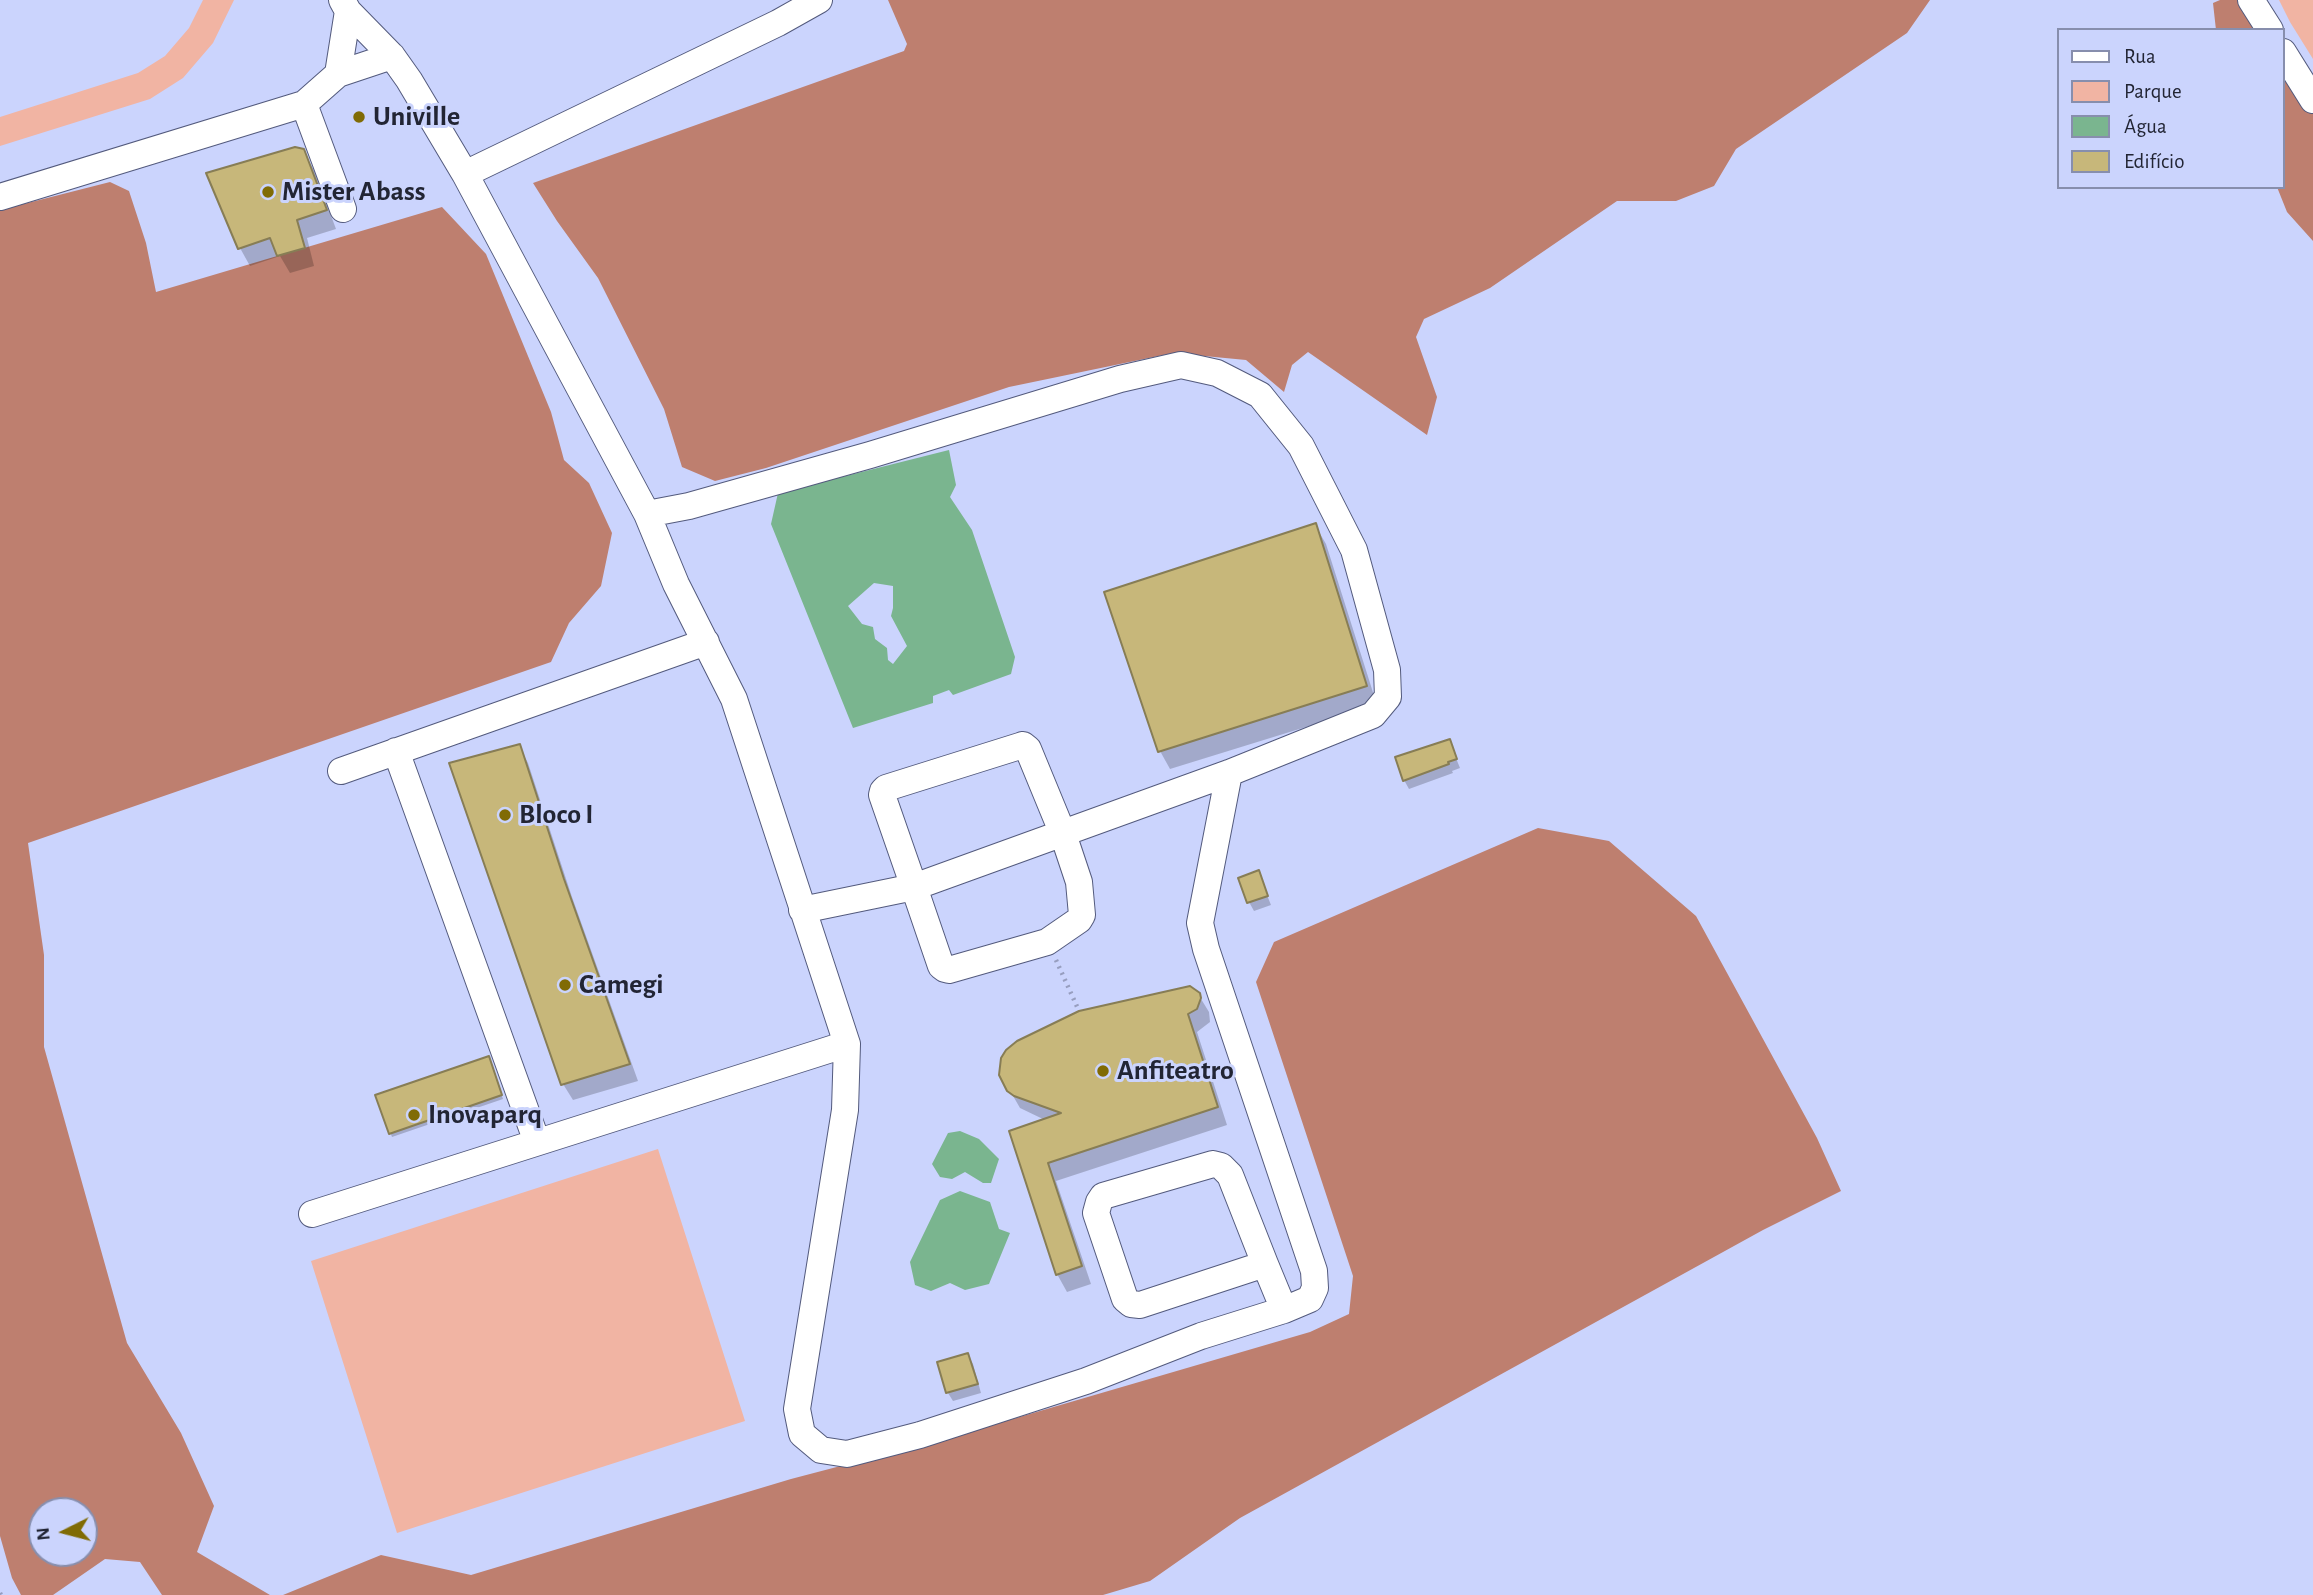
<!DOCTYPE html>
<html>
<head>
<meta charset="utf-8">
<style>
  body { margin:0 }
  #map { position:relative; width:2313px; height:1595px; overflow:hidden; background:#cbd4fd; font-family:"Alegreya Sans",sans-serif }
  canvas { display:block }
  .legend { position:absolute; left:2057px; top:28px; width:228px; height:161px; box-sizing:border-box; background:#cbd4fd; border:2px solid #878ead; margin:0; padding:9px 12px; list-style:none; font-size:21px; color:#222534 }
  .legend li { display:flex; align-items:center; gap:14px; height:35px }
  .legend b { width:35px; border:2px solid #878ead }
  .north { position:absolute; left:28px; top:1497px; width:70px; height:70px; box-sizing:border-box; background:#cbd4fd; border:2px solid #878ead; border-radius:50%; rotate:264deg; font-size:19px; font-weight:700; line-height:28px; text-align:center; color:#222534 }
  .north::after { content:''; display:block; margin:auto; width:24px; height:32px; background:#806b05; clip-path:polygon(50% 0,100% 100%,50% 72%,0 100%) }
</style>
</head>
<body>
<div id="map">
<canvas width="2313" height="1595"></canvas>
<ul class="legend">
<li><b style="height:9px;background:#fff"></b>Rua</li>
<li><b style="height:19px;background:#f1b4a3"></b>Parque</li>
<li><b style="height:19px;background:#7ab58f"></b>Água</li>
<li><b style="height:19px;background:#c7b77a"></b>Edifício</li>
</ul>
<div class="north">N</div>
</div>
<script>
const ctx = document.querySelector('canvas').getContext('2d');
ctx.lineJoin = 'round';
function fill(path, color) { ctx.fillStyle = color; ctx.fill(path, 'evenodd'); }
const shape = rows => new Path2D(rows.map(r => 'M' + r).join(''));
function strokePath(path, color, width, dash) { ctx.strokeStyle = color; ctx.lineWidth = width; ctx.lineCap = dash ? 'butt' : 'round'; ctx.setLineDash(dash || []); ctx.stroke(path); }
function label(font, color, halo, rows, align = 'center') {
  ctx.font = font + ' "Alegreya Sans",sans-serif'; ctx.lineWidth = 6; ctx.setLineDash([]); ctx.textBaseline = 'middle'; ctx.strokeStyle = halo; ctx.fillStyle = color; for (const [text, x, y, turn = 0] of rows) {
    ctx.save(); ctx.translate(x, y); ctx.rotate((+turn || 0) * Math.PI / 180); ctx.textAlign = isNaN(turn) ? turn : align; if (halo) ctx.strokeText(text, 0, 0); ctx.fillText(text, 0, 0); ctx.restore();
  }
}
fill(shape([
  [203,0,234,0,213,43,183,78,150,99,0,146,0,117,138,73,165,56,189,28],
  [2279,0,2313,0,2313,59,2290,22],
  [658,1149,745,1421,397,1533,311,1261]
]), '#f1b4a3');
fill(shape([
  [888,0,1930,0,1907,33,1736,149,1714,186,1676,201,1617,201,1490,288,1424,319,1416,337,1437,397,1427,435,1308,352,1292,365,1284,392,1246,360,1173,353,1009,387,766,468,715,481,682,467,664,409,598,278,557,221,533,183,904,51,907,44],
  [2220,0,2249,0,2271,30,2216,30,2213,3],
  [2283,48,2313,102,2313,241,2287,212,2277,187,2283,187],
  [110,182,129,191,146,243,156,292,442,207,486,254,551,412,564,460,589,483,612,533,601,586,569,623,551,662,28,843,44,955,44,1047,127,1343,181,1433,214,1506,197,1552,270,1595,162,1595,140,1562,105,1559,53,1595,21,1595,12,1578,0,1536,0,210],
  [42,1511,84,1511,84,1553,42,1553],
  [1538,828,1609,841,1696,916,1817,1138,1841,1191,1763,1230,1240,1518,1150,1581,1103,1595,283,1595,381,1555,471,1575,791,1479,951,1437,1310,1332,1349,1314,1353,1276,1256,982,1274,942]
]), '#be7f6f');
fill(shape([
  [949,450,956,485,950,497,972,530,1015,657,1011,674,953,695,949,690,933,696,933,703,853,728,771,524,778,493],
  [874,583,893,586,893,608,891,616,907,646,893,664,888,660,887,648,875,639,873,627,862,624,848,606],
  [960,1131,979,1139,999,1159,991,1183,983,1183,965,1172,952,1179,940,1177,932,1164,948,1133],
  [960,1191,990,1202,999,1229,1010,1233,989,1284,965,1290,950,1283,931,1291,915,1285,910,1262,940,1200]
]), '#7ab58f');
fill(shape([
  [303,151,314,170,336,229,307,238,314,266,290,273,280,256,250,266,240,248],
  [1315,525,1326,544,1377,705,1170,769,1160,751],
  [1449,741,1460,768,1452,771,1453,773,1409,789,1404,780],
  [519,746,528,763,572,897,638,1081,573,1100,563,1084],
  [1258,873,1271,905,1254,911,1249,902],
  [1198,994,1209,1012,1210,1022,1197,1032,1227,1125,1056,1181,1091,1284,1067,1292,1057,1274,1011,1132,1045,1120,1020,1108,1001,1075],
  [490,1061,503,1099,392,1137,377,1096],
  [968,1355,973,1364,981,1393,953,1401,948,1393,939,1363]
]), '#0003');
const building = shape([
  [295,147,304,149,327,210,297,220,305,248,277,256,270,238,238,249,206,173,295,147],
  [1316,523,1367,686,1158,752,1104,592,1316,523],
  [1450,739,1457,759,1448,762,1449,764,1403,781,1395,757,1450,739],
  [520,744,564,879,630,1064,561,1085,449,763,520,744],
  [1259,870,1268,896,1247,903,1238,878,1259,870],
  [1190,986,1200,993,1201,998,1197,1009,1188,1014,1218,1107,1048,1163,1082,1266,1056,1275,1009,1131,1061,1113,1014,1096,1007,1091,999,1075,1001,1058,1006,1050,1017,1041,1079,1011,1190,986],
  [489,1056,502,1095,389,1134,375,1095,489,1056],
  [968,1353,978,1384,946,1393,937,1362,968,1353]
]);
fill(building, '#c7b77a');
strokePath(building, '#877d55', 2);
const minor = shape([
  [342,0,348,11,392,56,409,80,465,174,647,514,676,584,734,699,847,1044,845,1110,797,1409,802,1434,821,1450,847,1454,920,1435,1086,1381,1201,1336,1284,1310,1265,1264],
  [2251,0,2270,30],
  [2283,52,2313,100],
  [338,74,348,11],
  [304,104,343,209],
  [465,174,778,23,819,0],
  [0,197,304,104,338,74,392,56],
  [647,514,689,506,870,455,1120,379,1181,365,1217,373,1260,395,1301,446,1354,550,1387,670,1388,697,1373,715,1229,773,914,887,802,910],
  [1023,745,1028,749,1063,834,1079,882,1082,915,1079,920,1047,942,949,970,945,969,941,966,914,887,882,795,883,791,886,788,1023,745],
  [396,751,537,1142],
  [341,771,706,642],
  [1229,773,1200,923,1206,949,1314,1271,1315,1288,1310,1299,1284,1310],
  [1213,1164,1221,1166,1230,1175,1265,1264,1140,1305,1131,1304,1125,1299,1096,1213,1099,1202,1103,1196,1213,1164],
  [312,1214,847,1044]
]);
strokePath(minor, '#535a7d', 28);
strokePath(shape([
  [1056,960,1079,1011],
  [0,1593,1,1595]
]), '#979ebf', 4.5, [2, 5]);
strokePath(minor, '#fff', 26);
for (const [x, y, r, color] of [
  [359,117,7,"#806b05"],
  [268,192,7,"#806b05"],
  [505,815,7,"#806b05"],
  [565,985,7,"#806b05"],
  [1103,1071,7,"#806b05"],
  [414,1115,7,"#806b05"]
]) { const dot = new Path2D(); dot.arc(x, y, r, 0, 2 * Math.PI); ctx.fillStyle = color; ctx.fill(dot); strokePath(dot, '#cbd4fd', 2.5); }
label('bold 28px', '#222534', '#cbd4fd', [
  ["Univille",373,117],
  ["Mister Abass",282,192],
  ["Bloco I",519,815],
  ["Camegi",579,985],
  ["Anfiteatro",1117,1071],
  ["Inovaparq",428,1115]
], 'left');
</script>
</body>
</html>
